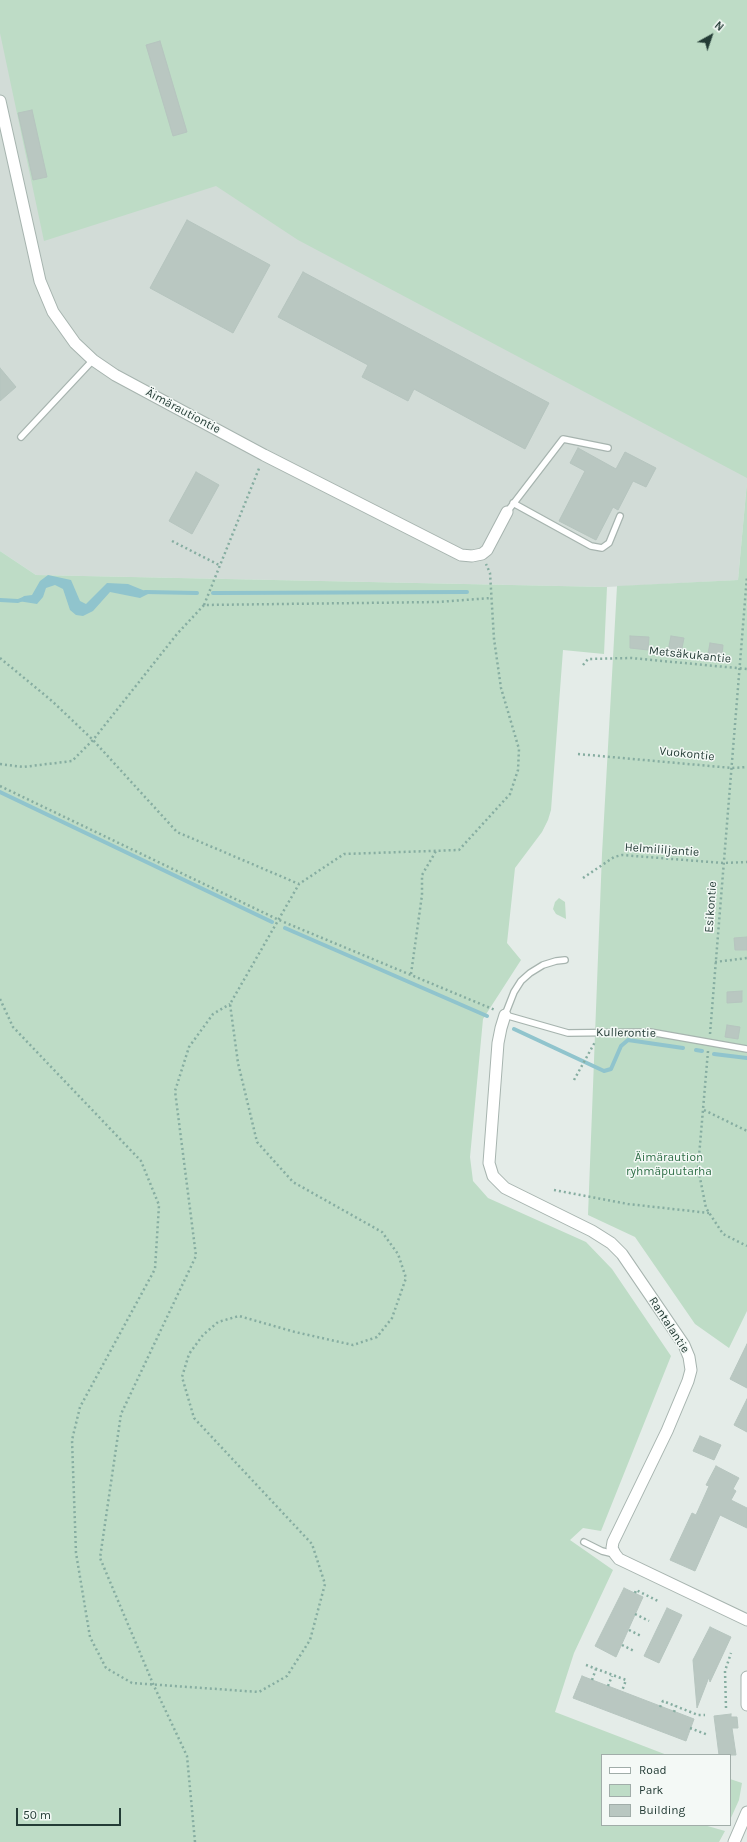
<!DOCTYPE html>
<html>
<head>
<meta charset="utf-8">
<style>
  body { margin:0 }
  #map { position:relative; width:747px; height:1842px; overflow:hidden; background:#e4ece8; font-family:Karla,sans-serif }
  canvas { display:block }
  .legend { position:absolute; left:601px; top:1754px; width:130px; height:72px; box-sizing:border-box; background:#f4f9f6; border:1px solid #a1ada9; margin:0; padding:5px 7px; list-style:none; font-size:12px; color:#243c36 }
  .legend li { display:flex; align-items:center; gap:8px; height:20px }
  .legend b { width:20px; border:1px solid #a1ada9 }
  .north { position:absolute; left:691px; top:16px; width:40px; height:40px; -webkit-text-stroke:3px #f4f9f6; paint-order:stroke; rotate:40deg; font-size:11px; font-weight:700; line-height:16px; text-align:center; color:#243c36 }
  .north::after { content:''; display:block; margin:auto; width:14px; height:18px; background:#243c36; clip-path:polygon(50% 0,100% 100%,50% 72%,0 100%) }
  .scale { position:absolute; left:16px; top:1808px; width:105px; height:18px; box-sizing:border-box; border:2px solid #243c36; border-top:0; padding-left:5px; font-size:12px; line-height:14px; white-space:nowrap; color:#243c36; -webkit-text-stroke:3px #f4f9f6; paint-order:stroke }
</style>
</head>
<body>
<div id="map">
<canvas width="747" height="1842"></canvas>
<ul class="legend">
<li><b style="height:5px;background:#fff"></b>Road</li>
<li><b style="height:11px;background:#bedcc6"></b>Park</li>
<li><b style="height:11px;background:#b9c7c1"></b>Building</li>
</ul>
<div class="north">N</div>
<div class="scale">50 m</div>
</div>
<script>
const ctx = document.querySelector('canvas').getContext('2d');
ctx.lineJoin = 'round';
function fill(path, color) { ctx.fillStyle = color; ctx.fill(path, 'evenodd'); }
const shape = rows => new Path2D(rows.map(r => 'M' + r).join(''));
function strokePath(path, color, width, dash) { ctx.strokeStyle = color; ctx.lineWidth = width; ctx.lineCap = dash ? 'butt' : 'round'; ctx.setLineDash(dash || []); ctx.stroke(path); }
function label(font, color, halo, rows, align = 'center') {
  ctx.font = font + ' Karla,sans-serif'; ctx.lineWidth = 3; ctx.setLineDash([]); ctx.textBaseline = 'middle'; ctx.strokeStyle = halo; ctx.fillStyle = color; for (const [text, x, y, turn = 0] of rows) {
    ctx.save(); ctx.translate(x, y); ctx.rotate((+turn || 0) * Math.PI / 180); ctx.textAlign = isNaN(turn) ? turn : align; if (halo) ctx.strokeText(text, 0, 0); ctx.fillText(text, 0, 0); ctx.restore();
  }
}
fill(shape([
  [0,0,747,0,747,482,738,580,607,587,36,575,0,551]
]), '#d2dcd7');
fill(shape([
  [0,0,747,0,747,478,298,240,216,186,44,241,0,33],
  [747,482,747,1311,729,1348,695,1324,635,1237,588,1215,602,854,617,586,738,580],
  [0,551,36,575,607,587,604,654,563,650,551,810,548,820,542,832,515,868,507,943,521,960,483,1019,470,1157,473,1181,488,1198,586,1242,612,1269,671,1356,601,1531,583,1528,570,1540,613,1570,574,1653,555,1712,667,1755,602,1755,602,1825,704,1825,725,1831,719,1842,0,1842],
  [559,898,565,902,566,919,556,914,553,909,555,902],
  [730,1779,742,1783,739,1800,730,1820]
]), '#bedcc6');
fill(shape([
  [48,575,71,580,80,601,86,604,107,583,128,584,150,593,140,598,110,592,93,611,83,616,76,615,70,610,63,589,55,585,46,588,43,597,37,604,18,601,24,596,32,595,40,581]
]), '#90c4cd');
strokePath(shape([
  [145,592,197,593],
  [213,593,467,592],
  [0,600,18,601,23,599],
  [0,792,272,922],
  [285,928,487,1016],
  [514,1029,604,1071,611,1069,621,1046,628,1040,683,1048],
  [696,1050,702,1051],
  [714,1054,747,1058]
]), '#90c4cd', 4);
const building = shape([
  [160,41,187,132,173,136,146,45,160,41],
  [32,110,47,177,33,180,18,113,32,110],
  [187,220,270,265,233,333,150,288,187,220],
  [303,272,549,403,525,449,414,389,408,401,362,377,368,365,278,317,303,272],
  [0,368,16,387,0,401,0,368],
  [578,448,616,469,625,452,656,468,646,487,633,481,618,510,613,507,596,540,559,521,585,471,570,463,578,448],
  [196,472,219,485,192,534,169,521,196,472],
  [630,636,649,637,648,650,630,648,630,636],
  [671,636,684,638,681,653,668,651,671,636],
  [710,643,723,645,722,656,708,654,710,643],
  [747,937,747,950,735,950,734,938,747,937],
  [742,991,742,1002,727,1003,727,992,742,991],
  [727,1025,740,1027,738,1039,725,1037,727,1025],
  [747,1344,747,1388,730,1379,747,1344],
  [747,1399,747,1432,734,1425,747,1399],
  [700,1436,721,1445,714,1460,693,1451,700,1436],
  [716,1466,739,1478,733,1489,736,1491,731,1500,747,1508,747,1528,720,1515,695,1571,670,1560,692,1513,696,1515,709,1486,706,1485,716,1466],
  [624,1588,643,1597,616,1657,595,1646,624,1588],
  [667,1608,682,1615,659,1663,644,1656,667,1608],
  [710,1627,731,1637,710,1682,709,1677,697,1708,693,1660,710,1627],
  [582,1676,694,1719,686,1741,573,1698,582,1676],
  [731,1714,731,1717,737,1717,738,1728,732,1728,736,1755,719,1755,714,1716,731,1714]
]);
fill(building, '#b9c7c1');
strokePath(building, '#b6c5bf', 1);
const service = shape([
  [21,437,93,360],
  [513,503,591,546,602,548,609,543,620,516],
  [507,512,563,439,608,448],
  [565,960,556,961,543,965,530,973,521,981,514,992,505,1015,568,1033,650,1032,747,1049],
  [584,1542,602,1551,614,1554]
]);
const minor = shape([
  [0,101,40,281,53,312,75,343,93,360,115,375,264,455,461,555,472,556,482,554,487,550,507,512],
  [505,1015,501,1028,498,1043,489,1163,493,1176,505,1188,592,1231,611,1243,622,1254,684,1345,689,1357,691,1370,688,1381,667,1431,613,1542,612,1548,615,1554,619,1559,747,1620],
  [747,1677,747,1705],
  [734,1842,747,1812]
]);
strokePath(service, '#a7b4af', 8);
strokePath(minor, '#a7b4af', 13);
strokePath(shape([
  [172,541,219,565],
  [204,605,260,466],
  [0,658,52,701,93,740,177,832,299,884,344,854,459,850,510,794,518,770,519,749,501,688,494,639,490,573,486,564],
  [583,665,588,659,631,658,747,669],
  [578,754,732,768,747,767],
  [0,764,23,767,72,761,93,740,177,634,204,605,438,602,491,598],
  [0,786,279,920,495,1010],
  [583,878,614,857,622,855,723,863,747,862],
  [715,962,747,958],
  [411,974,422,895,422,875,436,851],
  [0,999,13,1027,141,1161,159,1205,155,1269,80,1407,72,1440,76,1553,90,1637,106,1668,132,1683,259,1692,287,1676,310,1640,325,1584,312,1544,194,1418,182,1377,189,1354,203,1335,218,1322,239,1316,295,1332,353,1345,377,1337,392,1318,406,1278,398,1254,382,1232,293,1182,257,1142,238,1063,230,1004,299,884],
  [710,1034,747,576],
  [708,1051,698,1168,706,1208,723,1234,747,1246],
  [574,1080,595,1042],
  [704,1110,747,1131],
  [554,1190,628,1204,709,1213],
  [635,1593,636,1590,658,1601],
  [635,1614,649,1621],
  [629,1630,641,1636],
  [622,1645,634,1651],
  [586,1665,626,1680,622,1691],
  [592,1680,596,1669],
  [608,1686,612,1676],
  [660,1707,663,1701,698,1715,705,1715],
  [726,1708,725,1671,731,1653],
  [674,1712,676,1706],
  [690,1728,708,1735],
  [195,1842,187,1756,154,1686,100,1558,121,1414,196,1256,175,1091,189,1047,213,1014,230,1004]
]), '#86ada1', 2.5, [2, 3]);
strokePath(service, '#fff', 5.5);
strokePath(minor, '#fff', 11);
label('12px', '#243c36', '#f4f9f6', [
  ["Äimärautiontie",183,411,28],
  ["Metsäkukantie",690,655,6],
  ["Vuokontie",687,754,6],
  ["Helmililjantie",662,850,4],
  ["Esikontie",711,907,-86],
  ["Kullerontie",626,1033,1],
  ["Rantalantie",669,1325,57]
]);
label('12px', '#317049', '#f4f9f6', [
  ["Äimäraution",669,1158],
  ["ryhmäpuutarha",669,1172]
]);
</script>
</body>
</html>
